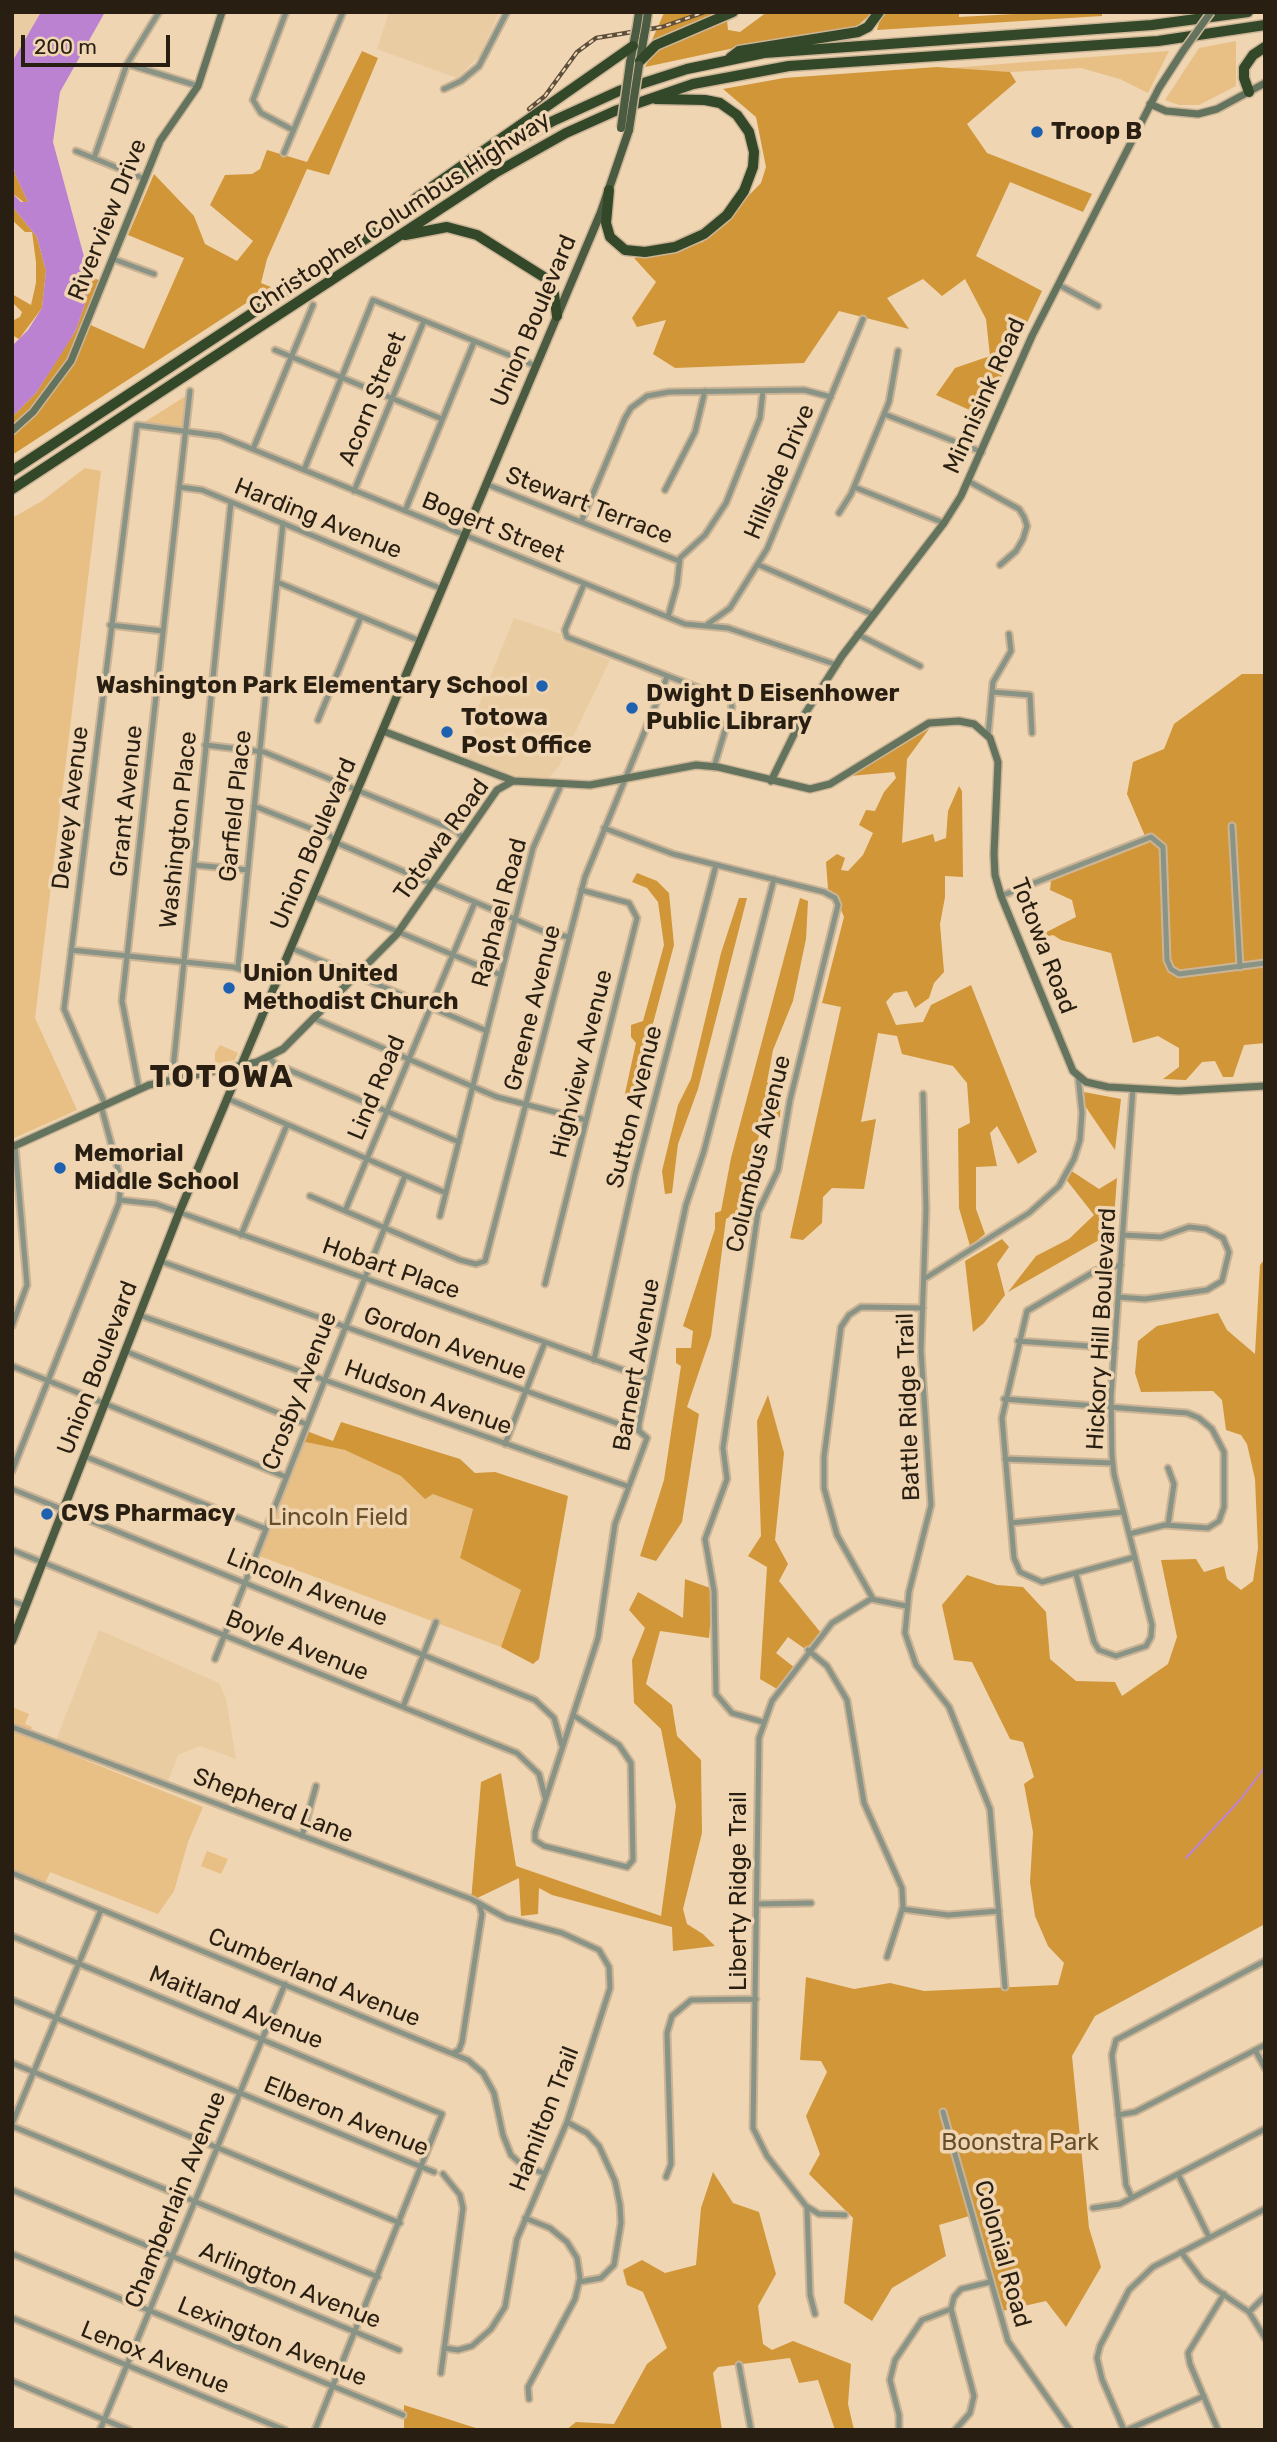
<!DOCTYPE html>
<html>
<head>
<meta charset="utf-8">
<style>
  body { margin:0 }
  #map { position:relative; width:1277px; height:2442px; overflow:hidden; background:#efd5b2; font-family:Rubik,sans-serif }
  canvas { display:block }
  .frame { position:absolute; inset:0; border:14px solid #281e11; pointer-events:none }
  .scale { position:absolute; left:21px; top:35px; width:149px; height:32px; box-sizing:border-box; border:4px solid #281e11; border-top:0; padding-left:9px; font-size:21px; line-height:24px; white-space:nowrap; color:#281e11; -webkit-text-stroke:5px #efd5b2; paint-order:stroke }
</style>
</head>
<body>
<div id="map">
<canvas width="1277" height="2442"></canvas>
<div class="frame"></div>
<div class="scale">200 m</div>
</div>
<script>
const ctx = document.querySelector('canvas').getContext('2d');
ctx.lineJoin = 'round';
function fill(path, color) { ctx.fillStyle = color; ctx.fill(path, 'evenodd'); }
const shape = rows => new Path2D(rows.map(r => 'M' + r).join(''));
function strokePath(path, color, width, dash) { ctx.strokeStyle = color; ctx.lineWidth = width; ctx.lineCap = dash ? 'butt' : 'round'; ctx.setLineDash(dash || []); ctx.stroke(path); }
function label(font, color, halo, rows, align = 'center') {
  ctx.font = font + ' Rubik,sans-serif'; ctx.lineWidth = 7; ctx.setLineDash([]); ctx.textBaseline = 'middle'; ctx.strokeStyle = halo; ctx.fillStyle = color; for (const [text, x, y, turn = 0] of rows) {
    ctx.save(); ctx.translate(x, y); ctx.rotate((+turn || 0) * Math.PI / 180); ctx.textAlign = isNaN(turn) ? turn : align; if (halo) ctx.strokeText(text, 0, 0); ctx.fillText(text, 0, 0); ctx.restore();
  }
}
fill(shape([
  [12,12,41,12,12,62],
  [389,12,499,12,480,55,457,78,377,49],
  [514,618,561,634,562,640,610,660,559,766,547,780,517,776,462,757,482,715,476,712],
  [99,1630,219,1683,226,1698,236,1759,200,1746,178,1755,168,1781,95,1763,53,1748]
]), '#eacca2');
fill(shape([
  [1236,41,1236,86,1199,105,1179,105,1165,100,1199,48],
  [1169,51,1148,93,1120,79,1081,68,1010,72,937,69],
  [189,394,185,429,143,423],
  [85,468,101,471,35,1018,77,1110,12,1139,12,518,42,501],
  [220,1045,238,1053,235,1060,215,1064,215,1053],
  [300,1441,345,1450,388,1466,433,1493,473,1509,460,1558,521,1590,501,1647,254,1554],
  [12,1707,29,1714,25,1724,32,1727,30,1732,12,1726],
  [12,1731,203,1807,188,1842,174,1891,158,1914,50,1872,44,1886,12,1872],
  [207,1851,228,1859,221,1874,201,1866]
]), '#e8bf85');
fill(shape([
  [718,12,652,40,664,13],
  [767,12,873,12,854,29,753,44,645,67,653,53,663,46,727,20,728,30,740,32],
  [882,12,959,12,959,17,1050,12,1102,12,1102,16,877,30],
  [362,51,378,58,329,175,307,169,267,259,261,283,271,287,12,455,12,417,36,393,76,330,87,298,89,275,100,281,84,322,144,349,184,258,128,235,154,174,194,216,205,244,237,261,253,241,210,205,225,175,252,174,260,169,267,150,307,162],
  [937,67,1010,72,1016,82,967,124,987,153,1092,194,1083,212,1010,182,976,256,1042,291,983,416,936,395,955,368,990,356,986,319,965,279,942,296,923,279,887,298,909,329,839,311,804,363,675,368,653,354,666,320,637,327,632,318,656,282,634,258,703,242,761,183,766,167,756,117,723,89,784,78],
  [12,156,15,174,28,202,26,204,12,193],
  [12,206,37,237,46,271,42,308,19,339,12,335,12,321,20,317,22,312,12,302,12,294,31,305,36,283,36,262,32,232,25,232,12,220],
  [1242,674,1265,674,1265,1043,1244,1045,1233,1077,1223,1077,1215,1061,1202,1062,1186,1080,1163,1079,1179,1067,1179,1048,1158,1036,1133,1043,1111,953,1061,940,1053,935,1031,940,1076,917,1072,900,1050,890,1051,881,1148,843,1127,794,1133,762,1164,749,1174,724],
  [929,729,907,759,902,843,933,834,935,842,946,838,948,811,959,786,962,791,963,877,945,876,945,897,940,924,944,972,934,983,929,998,915,1008,907,991,894,993,886,1002,896,1025,923,1022,931,1005,971,985,1037,1152,1018,1164,997,1126,990,1133,997,1166,976,1167,976,1209,985,1234,970,1246,959,1208,958,1129,970,1123,967,1083,953,1066,902,1054,897,1036,878,1033,861,1122,876,1119,864,1189,832,1188,823,1197,822,1223,803,1240,790,1238,841,1007,822,1003,844,917,835,895,828,889,826,862,837,854,845,858,841,870,848,871,863,855,873,833,859,825,866,810,875,811,884,792,896,778,894,772,850,776],
  [637,873,657,881,669,893,674,945,633,1098,624,1098,636,1043,631,1037,631,1025,643,1021,664,945,658,902,647,888,632,882],
  [739,898,747,898,698,1089,678,1144,672,1193,665,1194,662,1171,678,1105,691,1079,721,953],
  [800,898,808,901,806,939,793,1001,773,1050,767,1082,781,1099,780,1117,763,1125,746,1173,745,1201,751,1208,748,1217,736,1213,726,1219,711,1336,687,1407,699,1414,682,1522,656,1561,640,1556,664,1480,681,1366,676,1363,676,1348,691,1348,693,1331,683,1326,715,1229,715,1213,721,1211,731,1158],
  [1084,1092,1121,1099,1115,1150,1081,1100],
  [1070,1170,1099,1189,1117,1178,1113,1232,1008,1292,1036,1256,1069,1239,1094,1215,1065,1178],
  [1002,1239,1009,1247,997,1264,1005,1295,984,1323,973,1332,965,1261],
  [1265,1259,1265,1924,1095,2016,1072,2056,1089,2228,1101,2267,1066,2327,1046,2301,1002,2311,976,2214,939,2225,946,2256,892,2288,872,2321,844,2303,853,2218,809,2174,820,2154,806,2116,827,2072,821,2061,800,2060,806,1977,854,1989,890,1983,924,1991,1058,1985,1064,1963,1048,1946,1035,1916,1030,1882,1033,1832,1024,1784,1034,1777,1023,1742,1010,1739,972,1662,954,1660,942,1605,967,1575,997,1585,1023,1587,1046,1612,1050,1659,1076,1681,1115,1682,1122,1696,1168,1664,1177,1637,1161,1560,1196,1559,1204,1572,1224,1566,1227,1579,1241,1590,1253,1581,1258,1548,1255,1479,1247,1444,1241,1435,1226,1430,1222,1400,1213,1391,1141,1392,1135,1373,1138,1341,1157,1326,1218,1313,1227,1330,1255,1354,1260,1265],
  [768,1395,784,1453,775,1540,788,1564,779,1581,821,1633,808,1651,788,1637,776,1653,795,1668,777,1689,760,1679,767,1567,748,1556,761,1536,757,1421],
  [341,1422,460,1459,475,1473,495,1472,568,1496,539,1659,533,1664,501,1647,521,1590,460,1558,473,1509,433,1494,425,1499,401,1476,345,1450,300,1441,304,1430,333,1441],
  [685,1579,713,1589,709,1638,660,1631,646,1684,672,1705,677,1736,701,1760,702,1833,683,1909,687,1924,703,1934,715,1946,673,1951,672,1927,552,1895,539,1888,538,1914,521,1916,519,1878,471,1901,481,1782,501,1773,516,1866,661,1916,676,1806,661,1729,634,1703,632,1660,645,1628,629,1610,638,1592,683,1618],
  [713,2172,733,2203,759,2212,776,2274,758,2306,763,2344,772,2350,793,2341,851,2364,848,2404,854,2430,835,2430,818,2380,799,2383,790,2358,718,2367,713,2373,722,2430,566,2430,576,2422,614,2424,647,2364,667,2348,643,2292,627,2285,623,2270,642,2260,665,2273,696,2265,701,2208],
  [404,2405,482,2430,404,2430]
]), '#d19637');
fill(shape([
  [41,12,105,12,60,92,53,142,89,275,87,298,76,330,60,356,36,393,12,417,12,346,28,330,42,308,46,271,37,237,12,206,12,193,21,202,28,202,15,174,12,156,12,62]
]), '#bb82d2');
strokePath(shape([
  [1186,1858,1240,1800,1265,1767]
]), '#bb82d2', 2);
const street = shape([
  [286,12,253,100,261,113,293,130],
  [127,64,198,86],
  [444,89,461,81,479,66,507,12],
  [76,151,145,179],
  [284,153,343,12],
  [94,158,127,64,159,12],
  [113,259,154,274],
  [1059,285,1098,306],
  [275,350,442,419],
  [884,414,982,452],
  [253,449,313,305],
  [304,470,373,300,536,366],
  [968,481,1019,509,1024,517,1027,526,1023,539,1016,551,1000,565],
  [486,484,679,561],
  [179,487,202,490,442,589],
  [854,487,944,523],
  [665,490,695,432,705,391],
  [354,491,424,321],
  [405,511,474,342],
  [839,513,851,494,889,402,898,351],
  [581,522,625,418,631,408,647,396,669,392,804,390,831,397],
  [759,565,872,614],
  [277,582,420,641],
  [584,584,565,630,567,637,730,700,732,707,714,767],
  [668,617,677,585,680,558,705,535,726,503,760,418,763,391],
  [708,624,730,608,767,549,863,319],
  [110,625,163,631],
  [857,634,920,666],
  [992,692,1030,695,1032,733],
  [318,720,361,617],
  [988,736,993,682,1011,651,1009,634],
  [205,745,264,752,457,831,463,839],
  [254,806,330,836,337,843,545,932,569,937],
  [1232,826,1240,967],
  [604,828,673,854,824,892,835,898,838,905,790,1100,778,1170,758,1212,723,1448,727,1479,705,1539,714,1591,716,1694,732,1713,763,1722],
  [194,865,248,870],
  [313,896,501,975],
  [1001,896,1151,837,1163,847,1167,960,1171,969,1179,974,1265,963],
  [291,948,487,1031],
  [71,950,233,967,278,980],
  [238,967,283,523],
  [315,1019,497,1097,586,1120],
  [269,1057,275,1064,459,1142],
  [172,1079,231,502],
  [139,1089,122,1001,190,391],
  [923,1094,926,1210,921,1351,931,1505,909,1592,905,1633,916,1665,949,1707,990,1809,1005,1987],
  [226,1098,446,1193],
  [105,1104,64,1009,137,425,220,436,685,624,728,628,837,665],
  [310,1196,460,1260,476,1264,485,1261,585,877,667,677],
  [120,1200,156,1204,649,1379],
  [345,1211,475,902],
  [440,1216,533,848,561,785],
  [241,1235,287,1125],
  [160,1261,639,1431],
  [1121,1265,1097,1270,1027,1311,1002,1418,1014,1558,1020,1572,1042,1582,1135,1557],
  [924,1279,1029,1213,1059,1186,1074,1159,1080,1140,1082,1113,1078,1076],
  [545,1284,637,918,629,903,581,890],
  [1118,1297,1145,1299,1207,1290,1222,1281,1229,1252,1223,1238,1206,1229,1189,1227,1161,1237,1123,1235],
  [139,1315,627,1486],
  [12,1326,27,1285,15,1145],
  [1018,1341,1115,1348],
  [125,1351,306,1424],
  [594,1360,635,1175,716,865],
  [12,1366,286,1477],
  [1004,1399,1187,1413,1199,1418,1212,1429,1224,1452,1224,1507,1219,1521,1208,1528,1165,1525,1129,1534],
  [505,1444,545,1342],
  [84,1456,266,1529],
  [1005,1459,1113,1463],
  [1168,1468,1174,1484,1168,1525],
  [12,1471,119,1203,121,1180,101,1106],
  [12,1489,535,1700,554,1718,562,1746],
  [1011,1523,1123,1512],
  [12,1550,517,1753,539,1774,545,1797],
  [1076,1574,1094,1642,1099,1650,1116,1656,1146,1646,1151,1637,1152,1625,1114,1474,1112,1455,1111,1397,1133,1088],
  [873,1599,837,1535,824,1488,824,1457,841,1327,849,1315,861,1307,923,1308],
  [12,1601,26,1606],
  [808,1650,827,1666,847,1700,864,1803,902,1888,903,1907,887,1957],
  [215,1659,405,1176],
  [403,1707,436,1622],
  [573,1715,619,1745,631,1763,633,1860,627,1867,544,1846,535,1840,535,1832,598,1638,615,1524,647,1438,639,1431,639,1424,686,1205,704,1151,774,879],
  [12,1727,471,1899,506,1918,562,1933,599,1950,609,1967,610,1988,567,2122,517,2239,505,2307,491,2329,472,2346,458,2350,444,2348],
  [302,1836,316,1786],
  [12,1873,468,2060,483,2073,494,2093,503,2135,511,2155,522,2165,543,2173],
  [757,1904,811,1903],
  [902,1909,948,1915,999,1911],
  [12,1936,442,2114,315,2430],
  [12,2000,434,2172],
  [1255,2050,1265,2068],
  [453,2053,459,2050,462,2042,482,1914,479,1903],
  [12,2063,400,2223],
  [943,2112,1008,2341,1070,2430],
  [1118,2115,1135,2112,1265,2045],
  [567,2122,587,2133,599,2146,615,2181,620,2205,621,2223,614,2265,601,2278,579,2282],
  [12,2124,101,1910],
  [12,2126,378,2277],
  [1178,2174,1209,2237],
  [666,2177,671,2164,667,2033,672,2016,691,2000,756,1999],
  [12,2190,399,2350],
  [1132,2198,1126,2185,1112,2055,1116,2040,1265,1961],
  [1093,2208,1120,2204,1265,2129],
  [807,2209,810,2295,815,2314],
  [845,2215,819,2214,806,2206,767,2156,753,2128,759,1738,772,1701,832,1623,871,1599,906,1606],
  [525,2218,550,2228,567,2242,577,2258,580,2278,575,2299,528,2387,529,2399],
  [1181,2252,1202,2280,1249,2312,1265,2338],
  [12,2254,403,2415],
  [951,2309,974,2396,970,2413,955,2430],
  [1249,2312,1265,2296],
  [12,2318,285,2430],
  [739,2365,751,2430],
  [441,2373,463,2208,460,2195,443,2174],
  [12,2381,129,2430],
  [100,2430,285,1984],
  [899,2430,899,2415,890,2380,895,2360,922,2320,951,2309,954,2297,961,2289,990,2282],
  [1124,2430,1102,2379,1097,2358,1100,2346,1129,2290,1153,2267,1265,2209],
  [1127,2430,1204,2396],
  [1218,2430,1190,2364,1188,2353,1224,2294]
]);
const secondary = shape([
  [1150,104,1166,111,1198,114,1217,109,1265,83],
  [12,431,33,412,71,361,160,141,198,86,222,12],
  [383,731,514,781,590,785,696,765,718,767,810,789,830,784,929,723,959,721,974,724,990,738,998,762,994,854,995,875,1001,896,1073,1071,1086,1082,1108,1087,1179,1091,1265,1086],
  [771,781,801,720,842,656,944,523,961,496,1032,336,1159,88,1183,51],
  [12,1147,149,1085,257,1062,283,1049,397,934,497,790,513,781]
]);
const primary = shape([
  [637,26,639,12],
  [646,26,648,12],
  [640,61,644,36],
  [630,63,635,36],
  [12,1641,179,1213,601,212,629,130]
]);
const highway = shape([
  [730,58,739,51,858,32,868,27,879,12],
  [640,61,656,45,733,12],
  [1249,92,1244,78,1244,68,1253,55,1265,47],
  [609,190,606,223,610,237,625,250,645,252,675,247,704,234,727,215,744,191,753,167,754,152,749,132,737,115,720,103,705,100,656,99],
  [412,208,416,198,633,46],
  [405,235,447,227,477,235,547,279,554,294,557,316],
  [12,471,490,157,553,121,619,91,687,69,764,53,1152,25,1248,12],
  [12,489,495,173,566,133,615,111,693,84,789,66,1158,41,1265,25]
]);
strokePath(street, '#cbb495', 9);
strokePath(secondary, '#cbb495', 10);
strokePath(primary, '#cbb495', 11);
strokePath(highway, '#cbb495', 13);
strokePath(street, '#8a9486', 5);
strokePath(secondary, '#64735e', 7);
strokePath(primary, '#4a5b41', 8);
strokePath(highway, '#334729', 10);
const rail = shape([
  [529,109,545,96,577,52,596,38,662,27,705,12]
]);
strokePath(rail, '#5d4f3c', 4.5);
strokePath(rail, '#efd5b2', 2, [5]);
const secondaryBridge = shape([
  [1183,51,1211,12]
]);
const primaryBridge = shape([
  [635,36,637,26],
  [644,36,646,26],
  [621,128,630,63],
  [629,130,639,65]
]);
strokePath(secondaryBridge, '#cbb495', 10, []);
strokePath(primaryBridge, '#cbb495', 11, []);
strokePath(secondaryBridge, '#64735e', 7);
strokePath(primaryBridge, '#4a5b41', 8);
for (const [x, y, r, color] of [
  [1037,132,7,"#1e61b1"],
  [542,686,7,"#1e61b1"],
  [632,708,7,"#1e61b1"],
  [447,732,7,"#1e61b1"],
  [229,988,7,"#1e61b1"],
  [60,1168,7,"#1e61b1"],
  [47,1514,7,"#1e61b1"]
]) { const dot = new Path2D(); dot.arc(x, y, r, 0, 2 * Math.PI); ctx.fillStyle = color; ctx.fill(dot); strokePath(dot, '#efd5b2', 2.5); }
label('bold 24px', '#281e11', '#efd5b2', [
  ["Troop B",1051,132],
  ["Washington Park Elementary School",528,686,"right"],
  ["Dwight D Eisenhower",646,694],
  ["Public Library",646,722],
  ["Totowa",461,718],
  ["Post Office",461,746],
  ["Union United",243,974],
  ["Methodist Church",243,1002],
  ["Memorial",74,1154],
  ["Middle School",74,1182],
  ["CVS Pharmacy",61,1514]
], 'left');
label('24px', '#281e11', '#efd5b2', [
  ["Christopher Columbus Highway",400,214,-33],
  ["Riverview Drive",108,220,-68],
  ["Union Boulevard",534,321,-67],
  ["Minnisink Road",985,396,-66],
  ["Acorn Street",373,399,-68],
  ["Hillside Drive",780,472,-67],
  ["Stewart Terrace",589,506,21],
  ["Harding Avenue",318,519,22],
  ["Bogert Street",493,528,22],
  ["Grant Avenue",127,801,-84],
  ["Garfield Place",236,806,-84],
  ["Dewey Avenue",71,808,-83],
  ["Washington Place",179,830,-84],
  ["Totowa Road",442,840,-54],
  ["Union Boulevard",314,844,-67],
  ["Raphael Road",500,913,-75],
  ["Totowa Road",1043,946,69],
  ["Greene Avenue",533,1008,-76],
  ["Highview Avenue",582,1064,-76],
  ["Lind Road",377,1088,-67],
  ["Sutton Avenue",635,1107,-76],
  ["Columbus Avenue",759,1154,-76],
  ["Hobart Place",391,1269,19],
  ["Hickory Hill Boulevard",1102,1329,-87],
  ["Gordon Avenue",445,1344,20],
  ["Barnert Avenue",637,1365,-80],
  ["Union Boulevard",98,1368,-69],
  ["Crosby Avenue",300,1391,-69],
  ["Hudson Avenue",428,1398,20],
  ["Battle Ridge Trail",909,1407,-92],
  ["Lincoln Avenue",307,1588,22],
  ["Boyle Avenue",297,1646,22],
  ["Shepherd Lane",273,1806,21],
  ["Liberty Ridge Trail",739,1891,-90],
  ["Cumberland Avenue",314,1978,22],
  ["Maitland Avenue",236,2008,22],
  ["Elberon Avenue",346,2117,22],
  ["Hamilton Trail",545,2119,-69],
  ["Chamberlain Avenue",176,2200,-68],
  ["Colonial Road",1002,2254,74],
  ["Arlington Avenue",290,2286,22],
  ["Lexington Avenue",272,2342,22],
  ["Lenox Avenue",155,2358,22]
]);
label('24px', '#684f29', '#efd5b2', [
  ["Lincoln Field",338,1518],
  ["Boonstra Park",1020,2143]
]);
ctx.letterSpacing = '2px';
label('bold 32px', '#281e11', '#efd5b2', [
  ["TOTOWA",222,1078]
]);
ctx.letterSpacing = '0px';
</script>
</body>
</html>
